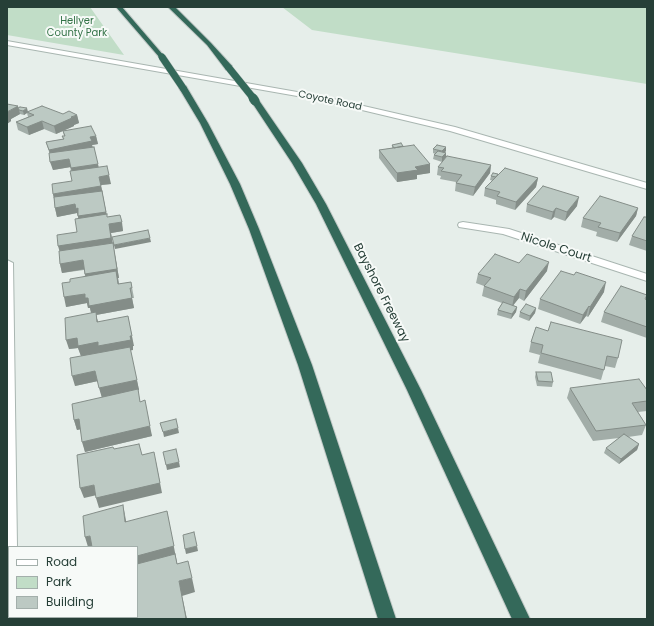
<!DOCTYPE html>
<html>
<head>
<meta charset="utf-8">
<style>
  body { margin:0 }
  #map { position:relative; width:654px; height:626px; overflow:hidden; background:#e6eeea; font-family:Poppins,sans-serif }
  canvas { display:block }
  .frame { position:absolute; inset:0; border:8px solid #263f37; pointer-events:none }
  .legend { position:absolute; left:8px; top:546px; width:130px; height:72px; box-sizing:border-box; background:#f7faf8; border:1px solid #a3afab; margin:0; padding:5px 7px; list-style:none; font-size:12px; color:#263f37 }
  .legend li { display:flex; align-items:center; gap:8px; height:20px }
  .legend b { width:20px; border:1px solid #a3afab }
</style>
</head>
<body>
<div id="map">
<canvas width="654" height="626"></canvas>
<div class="frame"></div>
<ul class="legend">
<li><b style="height:5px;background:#fff"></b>Road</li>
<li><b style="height:11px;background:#c1ddc7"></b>Park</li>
<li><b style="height:11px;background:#bcc9c3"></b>Building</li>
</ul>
</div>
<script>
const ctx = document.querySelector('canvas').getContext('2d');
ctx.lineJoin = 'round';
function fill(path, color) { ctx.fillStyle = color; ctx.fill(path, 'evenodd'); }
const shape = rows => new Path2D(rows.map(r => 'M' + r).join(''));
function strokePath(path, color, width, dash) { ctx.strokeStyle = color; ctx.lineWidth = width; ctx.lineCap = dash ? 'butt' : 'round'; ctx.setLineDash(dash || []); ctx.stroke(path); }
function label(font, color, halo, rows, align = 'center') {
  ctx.font = font + ' Poppins,sans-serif'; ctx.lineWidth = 4; ctx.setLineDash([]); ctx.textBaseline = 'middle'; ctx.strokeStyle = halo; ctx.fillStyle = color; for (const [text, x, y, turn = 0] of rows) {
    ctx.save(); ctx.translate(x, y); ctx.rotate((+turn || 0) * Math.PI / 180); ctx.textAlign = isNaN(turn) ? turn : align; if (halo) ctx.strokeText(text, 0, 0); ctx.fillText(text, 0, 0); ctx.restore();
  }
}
fill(shape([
  [7,7,90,7,124,55,7,35],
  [282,7,647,7,647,84,312,30]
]), '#c1ddc7');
const minor = shape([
  [7,41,320,96,455,127,647,183,647,189,450,131,320,100,7,45,7,41],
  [463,222,509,229,647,274,647,281,503,234,459,227,458,225,459,223,463,222],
  [7,260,13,263,17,547,9,547,9,617,18,617,18,619,7,619,7,260]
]);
const highway = shape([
  [116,7,122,7,164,56,164,58,160,58,116,7],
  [168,7,175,7,211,43,232,66,232,70,226,70,207,45,168,7],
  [180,86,186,86,208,123,240,184,259,229,312,365,396,619,378,619,298,365,249,229,230,184,200,123,179,88,180,86],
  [252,99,258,99,302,163,326,204,421,390,530,619,512,619,407,390,316,204,292,163,251,101,252,99]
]);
strokePath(minor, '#a9b6b1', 2);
strokePath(highway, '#c2c9c7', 2);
fill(minor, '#fff');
fill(highway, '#34695a');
const highwayBridgeFar1 = shape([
  [162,57,183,88],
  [229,68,254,99]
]);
const highwayBridge = shape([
  [253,98,255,101]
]);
strokePath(highwayBridgeFar1, '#c2c9c7', 8, []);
strokePath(highwayBridge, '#c2c9c7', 10, []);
strokePath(highwayBridgeFar1, '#34695a', 7);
strokePath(highwayBridge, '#34695a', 9);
fill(shape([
  [18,106,18,108,28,112,77,115,79,123,74,125,74,126,65,130,96,136,98,144,92,145,93,147,94,147,98,167,111,184,101,185,107,217,120,215,123,231,111,233,119,278,118,278,119,284,131,282,134,298,132,298,134,308,96,315,98,322,134,346,133,346,133,350,130,350,139,390,138,390,140,402,152,436,85,452,80,429,77,430,74,420,102,397,98,381,75,386,81,356,78,348,69,349,91,313,90,308,88,308,87,303,66,307,70,282,85,276,84,270,62,273,60,264,60,251,77,232,79,219,77,213,57,217,55,208,54,199,53,194,72,181,71,171,70,167,53,170,50,155,46,142,63,139,62,136,64,136,63,131,56,134,44,129,29,135,18,130,16,122,28,117,27,113,24,115,20,114,11,119,11,121,7,124],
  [392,145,403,146,430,164,430,173,417,175,417,179,397,182,379,158,379,150,392,148],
  [433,149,446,151,445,152,446,153,446,157,491,165,490,173,473,196,455,191,456,182,440,179,441,176,437,175,438,167,446,158,442,162,433,159,434,155,435,154,433,153],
  [498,175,538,178,536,187,515,210,496,204,496,200,484,196,485,188,493,181,490,180,491,176],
  [527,204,577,206,565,221,554,217,551,220,526,212],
  [638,208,636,216,617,242,596,236,597,232,581,227,583,218],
  [647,217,647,251,629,245,632,236],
  [547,271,524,301,519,298,513,305,517,307,516,312,511,319,497,315,498,310,502,303,482,296,484,286,476,283,478,274],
  [604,292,588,317,586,316,580,324,538,309,540,299],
  [646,299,647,300,647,338,601,322,604,312],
  [536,308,535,313,529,321,519,317,520,312],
  [536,327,618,358,615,368,605,366,601,380,538,363,540,355,529,352,531,342],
  [536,372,553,382,552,387,537,386,535,377],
  [570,388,647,390,647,411,638,412,646,425,642,435,628,437,639,444,637,450,619,464,604,453,606,448,619,438,593,441,567,398]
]), '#a2ada8');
fill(shape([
  [18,106,20,114,11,119,11,121,7,124,7,112],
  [27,108,28,112,27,112,27,113,24,115,23,111],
  [77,115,79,123,74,125,74,126,56,134,54,126],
  [42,121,44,129,29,135,27,127],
  [96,136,98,144,92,145,93,150,51,159,49,150,90,137],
  [446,147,446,151,442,155,442,151],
  [446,153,446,157,442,162,442,157],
  [69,159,71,167,53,170,50,162],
  [98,164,100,173,73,177,71,168],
  [430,164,430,173,417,175,417,179,397,182,397,173,415,167],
  [491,165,490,173,473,196,475,187],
  [109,175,111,184,101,185,99,177],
  [538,178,536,187,515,210,516,202],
  [101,186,103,194,55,203,53,194],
  [102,191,108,221,80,225,77,213,57,217,55,208,75,204],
  [579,197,577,206,565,221,567,212],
  [556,208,554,217,551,220,553,212],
  [638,208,636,216,617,242,620,233],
  [122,222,123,231,111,233,113,247,61,256,58,246,109,224],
  [150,238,151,242,115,249,114,245],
  [113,243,119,278,118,278,120,294,87,284,85,274],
  [83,260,85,269,62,273,60,264],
  [549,262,547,271,524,301,526,291],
  [606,282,604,292,588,317,590,307],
  [130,288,134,308,96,315,98,322,97,322,92,316,90,308,88,308,87,303,66,307,64,297,85,294],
  [520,289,519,298,512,307,514,297],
  [589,306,586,316,580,324,583,315],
  [517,307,516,312,511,319,512,314],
  [536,308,535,313,529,321,530,316],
  [128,316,134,346,133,346,133,350,101,356,81,356,78,348,69,349,66,340],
  [95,371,98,381,75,386,72,376],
  [137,380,139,390,102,398,99,388],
  [79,419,82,429,77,430,74,420],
  [150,426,152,436,85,452,82,442],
  [178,428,179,433,164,437,163,432],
  [639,444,637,450,619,464,621,459],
  [156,462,162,493,99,508,96,498],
  [179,462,180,467,167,470,166,465],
  [94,485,97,495,84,498,80,488],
  [123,505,125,515,128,532,125,522],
  [167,511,178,568,137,566,137,556],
  [90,536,94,546,88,547,85,537],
  [197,546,198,551,186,554,185,549],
  [192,578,195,592,182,596,187,619,183,619,179,581]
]), '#848d88');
const building = shape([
  [7,104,18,106,7,112,7,104],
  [42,106,63,114,69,111,77,115,71,117,72,118,54,126,42,121,27,127,16,122,34,115,27,112,42,106],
  [20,107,27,108,23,111,19,110,18,108,20,107],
  [91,126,96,136,90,137,92,141,49,150,46,142,64,139,62,136,65,136,63,131,91,126],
  [401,143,403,146,394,148,392,145,401,143],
  [414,145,430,164,415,167,418,170,397,173,379,150,414,145],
  [437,145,446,147,442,151,433,149,437,145],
  [94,147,98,164,71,168,69,159,50,162,49,153,94,147],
  [438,151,446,153,442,157,434,155,438,151],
  [447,156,491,165,475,187,456,183,462,175,441,171,444,168,438,167,447,156],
  [107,166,109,175,99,177,101,186,53,194,52,184,72,181,70,171,107,166],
  [505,168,538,178,516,202,497,196,500,192,485,188,505,168],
  [493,173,498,174,496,177,491,176,493,173],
  [543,186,579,197,567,212,556,208,553,212,527,204,543,186],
  [102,191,106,212,78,216,78,208,76,209,75,204,55,208,54,197,102,191],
  [600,196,638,208,620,233,598,227,601,223,583,218,600,196],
  [107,214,107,217,120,215,122,222,109,224,111,238,58,246,57,235,77,232,75,219,107,214],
  [644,217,647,217,647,241,632,236,644,217],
  [148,230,150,238,114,245,112,237,148,230],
  [113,243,117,269,85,274,83,260,60,264,59,251,113,243],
  [495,254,519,263,527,254,549,262,526,291,520,289,514,297,484,286,491,278,478,274,495,254],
  [116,271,118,284,131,282,132,288,130,288,132,298,89,306,88,298,85,298,85,294,64,297,62,283,70,282,70,279,116,271],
  [561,271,574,275,576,272,606,282,590,307,589,306,583,315,540,299,561,271],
  [621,286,647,295,645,299,647,300,647,327,604,312,621,286],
  [503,302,517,307,512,314,498,310,503,302],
  [526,304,536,308,530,316,520,312,526,304],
  [96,312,97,322,128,316,132,336,130,336,131,340,98,346,98,342,78,346,77,338,66,340,65,318,96,312],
  [551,322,622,340,618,358,607,356,604,370,541,353,543,345,531,342,536,327,548,331,551,322],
  [130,347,137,380,99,388,95,371,72,376,70,358,130,347],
  [536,372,551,372,553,382,538,381,536,372],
  [639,379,647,390,647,401,632,403,646,425,596,431,570,388,639,379],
  [138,389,140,402,145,400,150,426,82,442,79,419,74,420,72,404,138,389],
  [176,419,178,428,163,432,160,423,176,419],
  [624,434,639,444,621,459,606,448,624,434],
  [139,444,142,455,154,452,160,483,96,498,94,485,80,488,77,455,113,447,114,449,139,444],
  [176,449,179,462,166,465,163,452,176,449],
  [123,505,125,522,167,511,174,546,137,556,137,547,92,547,90,536,85,537,83,516,123,505],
  [194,532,197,546,185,549,183,535,194,532],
  [175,554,177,564,188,561,192,578,179,581,186,618,183,619,91,619,91,617,137,617,137,564,175,554]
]);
fill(building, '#bcc9c3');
strokePath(building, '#848d88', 1);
label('10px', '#337347', '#f7faf8', [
  ["Hellyer",77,21],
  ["County Park",77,33]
]);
label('10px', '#263f37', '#f7faf8', [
  ["Coyote Road",330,101,12]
]);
label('12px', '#263f37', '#f7faf8', [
  ["Nicole Court",556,248,18],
  ["Bayshore Freeway",381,293,63]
]);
</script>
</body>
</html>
